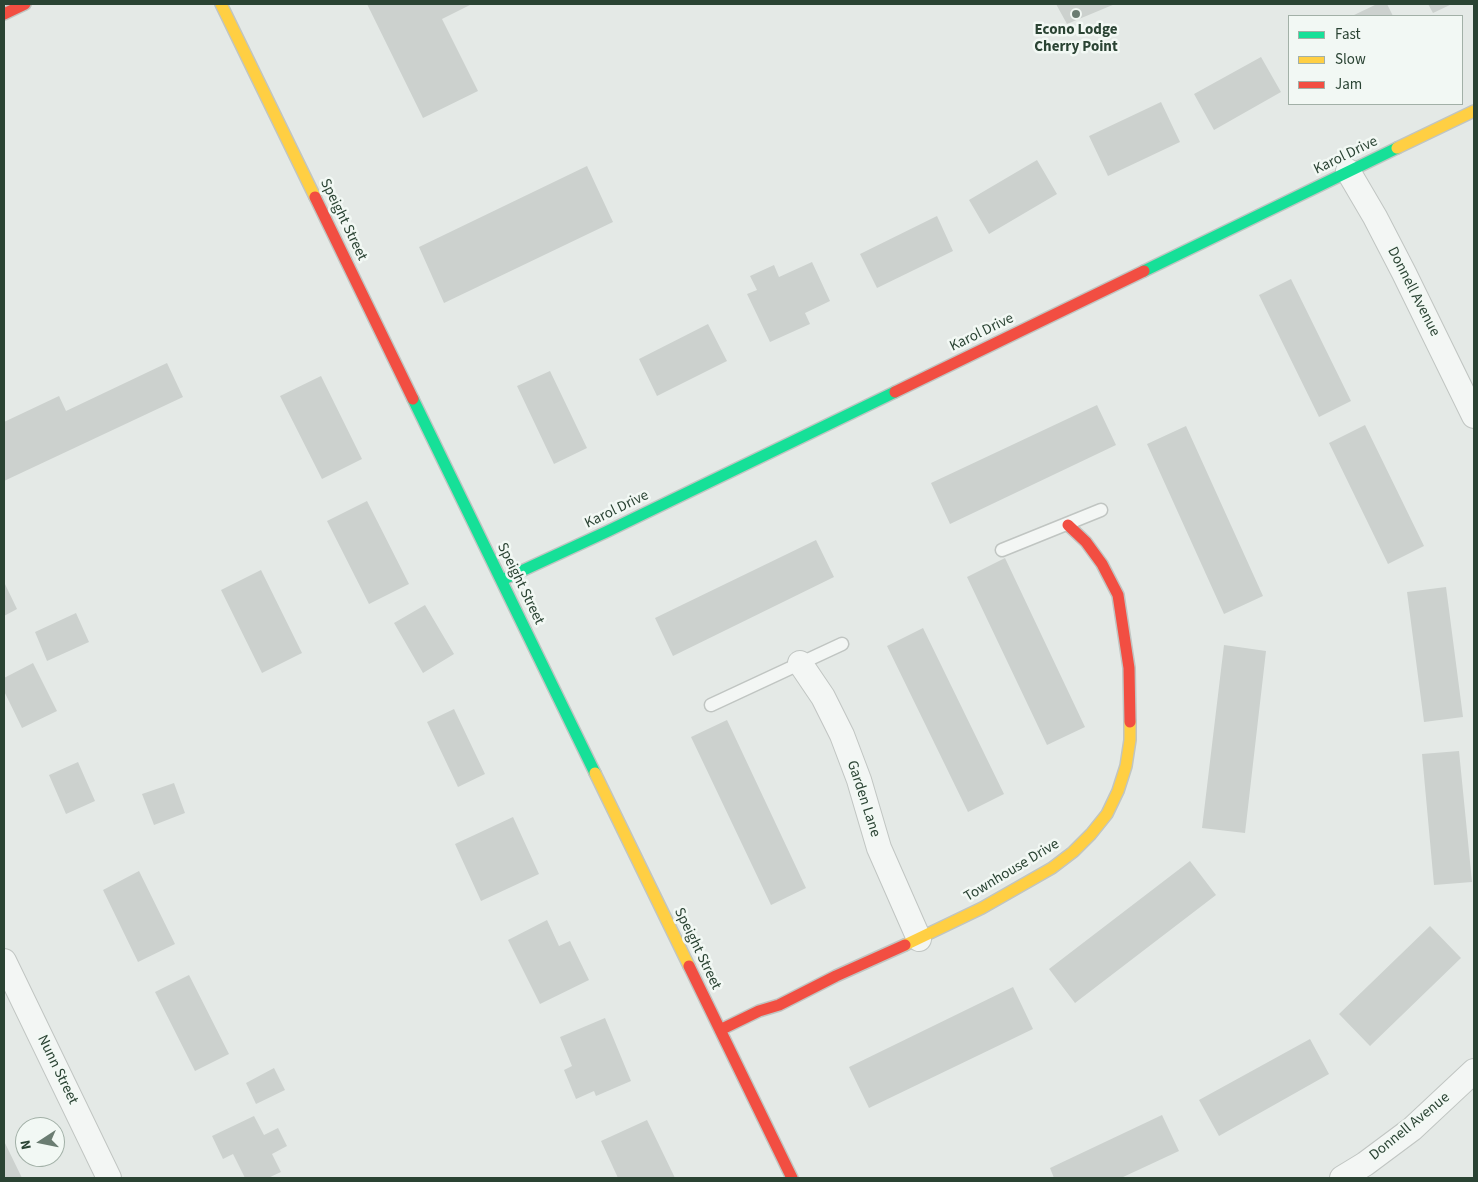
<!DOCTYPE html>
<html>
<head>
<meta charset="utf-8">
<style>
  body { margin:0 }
  #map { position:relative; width:1478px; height:1182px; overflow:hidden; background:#e4e9e6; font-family:"Source Sans 3",sans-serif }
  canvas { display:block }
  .frame { position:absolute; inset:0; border:5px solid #2a4333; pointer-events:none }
  .legend { position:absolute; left:1288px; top:15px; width:175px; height:90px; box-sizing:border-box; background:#f2f8f4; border:1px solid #a2b0a7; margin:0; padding:6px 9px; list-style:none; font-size:15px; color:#2a4333 }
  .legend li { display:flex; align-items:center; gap:10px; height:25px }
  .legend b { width:25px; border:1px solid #a2b0a7 }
  .north { position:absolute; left:15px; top:1117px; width:50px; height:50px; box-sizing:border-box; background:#f2f8f4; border:1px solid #a2b0a7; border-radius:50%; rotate:259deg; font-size:14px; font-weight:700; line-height:20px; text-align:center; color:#2a4333 }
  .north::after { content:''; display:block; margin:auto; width:18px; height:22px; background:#6b7d72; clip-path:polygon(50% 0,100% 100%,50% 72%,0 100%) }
</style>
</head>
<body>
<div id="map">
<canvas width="1478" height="1182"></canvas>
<div class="frame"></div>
<ul class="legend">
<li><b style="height:6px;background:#16e098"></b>Fast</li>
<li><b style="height:6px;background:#ffcf43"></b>Slow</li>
<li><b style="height:6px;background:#f24e42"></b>Jam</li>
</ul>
<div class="north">N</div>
</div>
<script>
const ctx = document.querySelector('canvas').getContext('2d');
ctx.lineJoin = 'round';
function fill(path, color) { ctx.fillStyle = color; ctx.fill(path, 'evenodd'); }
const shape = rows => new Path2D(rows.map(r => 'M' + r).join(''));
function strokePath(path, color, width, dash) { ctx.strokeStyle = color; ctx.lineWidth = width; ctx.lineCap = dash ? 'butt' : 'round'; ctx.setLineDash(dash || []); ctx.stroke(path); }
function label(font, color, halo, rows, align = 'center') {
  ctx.font = font + ' "Source Sans 3",sans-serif'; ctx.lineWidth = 5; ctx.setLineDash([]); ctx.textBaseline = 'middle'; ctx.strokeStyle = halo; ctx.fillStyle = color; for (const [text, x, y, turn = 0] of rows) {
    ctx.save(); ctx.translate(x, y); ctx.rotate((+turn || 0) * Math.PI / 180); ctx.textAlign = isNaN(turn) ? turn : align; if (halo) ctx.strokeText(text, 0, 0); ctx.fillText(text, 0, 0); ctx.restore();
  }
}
fill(shape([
  [367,4,472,4,442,19,478,91,423,118],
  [1056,4,1115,4,1067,24],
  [1377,4,1387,4,1393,16,1352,16],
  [1428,4,1452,4,1433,13],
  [1261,57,1281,92,1214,130,1194,94],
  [1161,102,1180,142,1108,176,1089,136],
  [1037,160,1057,194,989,234,969,200],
  [587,166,613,222,444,303,419,247],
  [937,216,953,251,877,288,860,254],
  [812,262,830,301,805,313,810,324,770,342,747,294,757,290,750,276,774,265,779,277],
  [1291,279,1351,401,1319,417,1259,295],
  [708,324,727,361,657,396,639,359],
  [167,363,183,397,4,481,4,422,59,396,66,411],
  [550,371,587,448,554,464,517,386],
  [321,376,362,459,322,479,280,396],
  [1097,405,1116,445,950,524,931,483],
  [1365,425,1424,546,1388,564,1329,443],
  [1186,426,1263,596,1224,614,1147,444],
  [367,501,409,584,369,604,327,521],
  [816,540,834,577,673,656,655,618],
  [1005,558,1085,727,1047,745,967,577],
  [261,570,302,653,262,673,221,590],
  [4,582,17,609,4,616],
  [1446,587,1463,717,1424,722,1407,592],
  [425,605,454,654,423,673,394,623],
  [76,613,89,642,47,661,35,632],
  [923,628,1004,794,968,812,887,646],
  [1224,645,1266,651,1245,833,1202,828],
  [33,663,57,711,22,728,4,691,4,678],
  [454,709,485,774,458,787,427,722],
  [727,720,806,888,771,905,691,737],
  [1459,751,1472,882,1434,885,1422,754],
  [78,762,95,801,66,814,49,775],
  [174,783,185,813,154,825,142,794],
  [513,817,539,874,481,901,455,844],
  [1190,861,1216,895,1075,1003,1049,969],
  [139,871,175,944,138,962,103,890],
  [547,920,559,946,570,941,589,980,540,1004,508,940],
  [1430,926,1461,958,1370,1046,1339,1014],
  [189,975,229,1054,195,1071,155,992],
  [1013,987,1033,1029,869,1108,849,1067],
  [605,1018,631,1081,596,1096,594,1091,576,1099,564,1070,572,1066,560,1037],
  [1310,1039,1329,1074,1219,1136,1199,1100],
  [274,1068,285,1090,256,1104,246,1083],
  [1162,1115,1179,1151,1121,1178,1054,1178,1050,1168],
  [254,1116,264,1135,278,1128,287,1146,272,1154,281,1172,268,1178,245,1178,233,1154,223,1159,212,1136],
  [647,1120,675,1178,618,1178,601,1141],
  [4,1141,22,1178,4,1178]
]), '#ccd1ce');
const lane = shape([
  [1002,550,1101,510],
  [711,705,842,644]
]);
const street = shape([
  [1348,171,1375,217,1404,273,1474,416],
  [800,663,823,697,842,735,859,780,879,848,919,939],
  [4,961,109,1178],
  [1342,1178,1365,1164,1412,1129,1474,1071]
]);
const fast = shape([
  [1144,271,1397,148],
  [413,399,595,773],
  [502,580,606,532,895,392]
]);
const slow = shape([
  [221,4,315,197],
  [1397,148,1474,111],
  [595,773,689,966],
  [905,945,982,908,1052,868,1073,852,1091,834,1107,814,1118,791,1126,766,1130,740,1130,722]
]);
const jam = shape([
  [4,14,25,4],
  [315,197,413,399],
  [895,392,1144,271],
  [1068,525,1086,542,1102,564,1118,595,1129,668,1130,722],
  [689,966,792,1178],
  [720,1030,759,1011,779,1005,836,976,905,945]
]);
strokePath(lane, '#c0c5c2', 15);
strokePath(street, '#c0c5c2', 26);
strokePath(fast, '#c0c5c2', 14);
strokePath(slow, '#c0c5c2', 14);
strokePath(jam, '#c0c5c2', 14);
strokePath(lane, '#f3f6f4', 12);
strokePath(street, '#f3f6f4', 24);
strokePath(fast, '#16e098', 11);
strokePath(slow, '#ffcf43', 11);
strokePath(jam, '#f24e42', 11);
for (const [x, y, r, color] of [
  [1076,14,5,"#6b7d72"]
]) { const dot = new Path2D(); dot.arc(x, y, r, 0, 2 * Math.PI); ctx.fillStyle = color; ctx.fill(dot); strokePath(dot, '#f2f8f4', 2); }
label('bold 15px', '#2a4333', '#f2f8f4', [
  ["Econo Lodge",1076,31],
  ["Cherry Point",1076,48]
]);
label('15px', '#2a4333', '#f2f8f4', [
  ["Karol Drive",1346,156,-26],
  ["Speight Street",343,220,64],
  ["Donnell Avenue",1413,292,63],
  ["Karol Drive",982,333,-26],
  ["Karol Drive",617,510,-26],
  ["Speight Street",520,584,64],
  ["Garden Lane",863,799,72],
  ["Townhouse Drive",1012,871,-31],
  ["Speight Street",697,949,64],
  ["Nunn Street",57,1070,64],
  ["Donnell Avenue",1410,1127,-39]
]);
</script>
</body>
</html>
